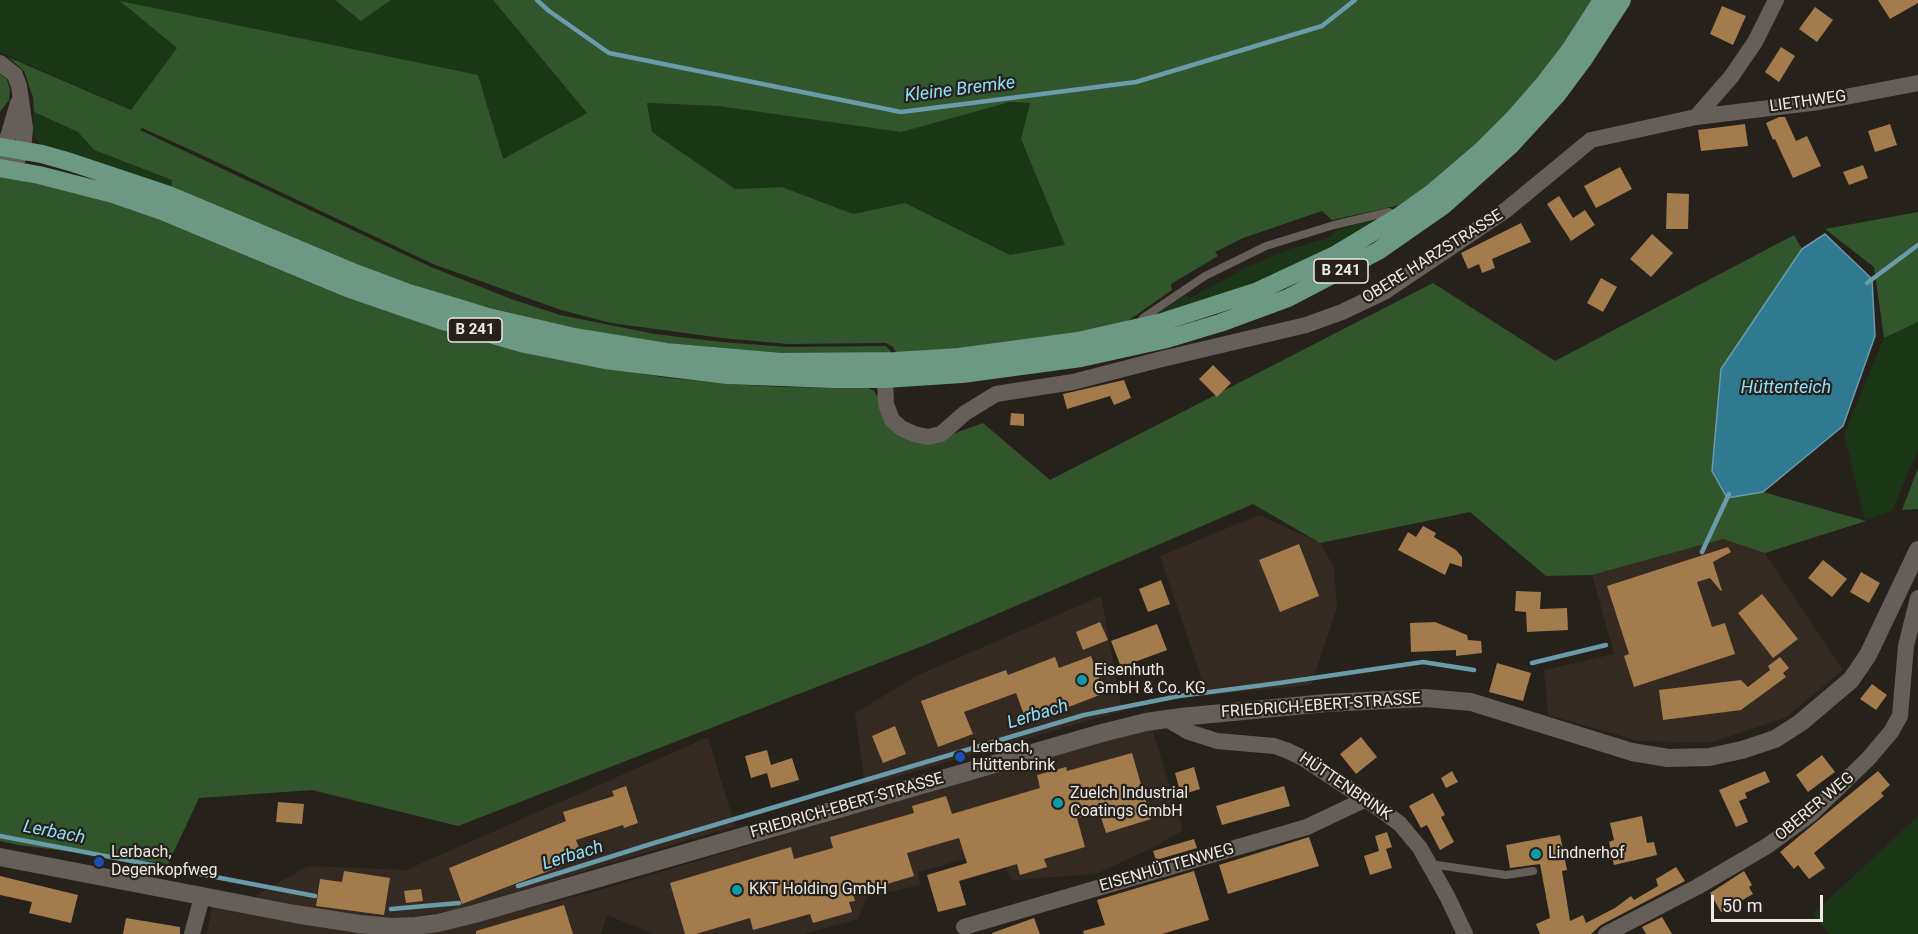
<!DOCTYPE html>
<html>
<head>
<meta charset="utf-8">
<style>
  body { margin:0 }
  #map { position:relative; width:1918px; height:934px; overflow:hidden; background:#27211b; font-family:Roboto,sans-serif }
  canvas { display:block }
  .scale { position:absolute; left:1711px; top:895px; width:112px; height:27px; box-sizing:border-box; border:3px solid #eee9e6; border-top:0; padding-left:8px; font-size:18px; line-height:21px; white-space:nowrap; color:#eee9e6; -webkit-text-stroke:4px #27211b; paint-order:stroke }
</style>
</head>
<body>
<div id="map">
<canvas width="1918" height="934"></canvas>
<div class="scale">50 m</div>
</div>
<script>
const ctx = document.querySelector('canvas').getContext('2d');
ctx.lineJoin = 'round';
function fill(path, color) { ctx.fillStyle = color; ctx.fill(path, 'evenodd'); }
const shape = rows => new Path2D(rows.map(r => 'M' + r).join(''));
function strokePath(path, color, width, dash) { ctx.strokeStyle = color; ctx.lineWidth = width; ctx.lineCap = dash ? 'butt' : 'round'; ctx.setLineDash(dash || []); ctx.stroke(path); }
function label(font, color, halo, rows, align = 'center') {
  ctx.font = font + ' Roboto,sans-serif'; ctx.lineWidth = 4.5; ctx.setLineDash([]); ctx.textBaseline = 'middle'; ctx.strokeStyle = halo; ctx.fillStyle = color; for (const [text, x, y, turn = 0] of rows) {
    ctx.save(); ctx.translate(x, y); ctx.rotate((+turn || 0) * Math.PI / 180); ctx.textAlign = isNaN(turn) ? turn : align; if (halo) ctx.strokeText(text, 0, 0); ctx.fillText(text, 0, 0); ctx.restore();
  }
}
fill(shape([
  [1259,515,1320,543,1334,567,1337,608,1311,685,1207,695,1160,556],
  [1723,539,1765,553,1843,670,1785,718,1709,743,1639,741,1548,715,1544,670,1614,654,1592,575],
  [1101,596,1122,711,865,786,855,713,918,675],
  [1152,728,1183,830,1156,846,1096,874,1012,880,997,850,918,872,920,885,867,897,858,919,805,934,654,934,607,915,601,934,426,934,597,891,977,777],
  [708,737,735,826,456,910,390,920,307,908,255,896,308,866,406,870],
  [212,906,399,934,207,934]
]), '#352a21');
fill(shape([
  [0,0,335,0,361,21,391,0,493,0,587,113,503,160,122,2,177,48,131,110,0,52],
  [647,103,718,106,1030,103,1021,139,1066,246,1010,255,905,203,853,214,782,187,735,189,652,132],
  [34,112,78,132,94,150,172,180,172,187,45,149,35,138,33,131],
  [1373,220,1376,221,1330,249,1275,275,1209,300,1154,316,1185,295,1190,298,1249,266,1290,249,1330,237,1336,230],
  [1918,322,1918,450,1892,511,1865,520,1844,434,1884,338],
  [1918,816,1918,934,1829,934,1813,914]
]), '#1b3517');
fill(shape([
  [335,0,391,0,361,21],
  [493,0,1592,0,1563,47,1537,80,1493,130,1453,167,1400,205,1332,220,1322,211,1243,238,1215,252,1218,256,1171,284,1172,290,1122,325,1075,334,956,350,897,354,893,347,886,343,788,344,722,338,611,323,561,310,433,264,202,155,142,128,140,130,431,267,511,299,560,315,655,334,721,342,787,347,886,346,893,354,782,353,666,343,576,329,448,297,356,265,172,187,172,180,94,150,78,132,34,112,33,97,24,71,8,57,131,110,177,48,120,1,478,75,503,159,587,113],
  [1010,102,1030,103,1021,139,1065,245,1010,255,905,203,853,214,782,187,735,189,652,132,647,103,718,106,901,132],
  [0,73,7,80,10,89,9,100,0,112],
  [0,176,65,189,110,202,158,218,343,296,482,342,566,361,662,377,727,384,783,387,868,388,874,391,879,399,883,415,942,438,983,423,1050,480,1433,283,1555,361,1794,235,1802,249,1721,369,1727,498,1763,492,1866,521,1765,553,1723,539,1592,575,1546,576,1470,512,1320,543,1253,504,925,645,458,826,312,790,199,798,168,864,18,845,0,841],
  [1918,212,1918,322,1884,338,1874,267,1825,229],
  [1918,468,1918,509,1902,510]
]), '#31562b');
const water = shape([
  [1825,234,1872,279,1875,336,1843,426,1763,492,1727,498,1712,471,1721,369,1802,249,1825,234]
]);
fill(water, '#307a91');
strokePath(water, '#699baa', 1.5);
strokePath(shape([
  [537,0,549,11,609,53,901,112,1136,82,1322,26,1355,0],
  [1867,283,1918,245],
  [1702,552,1729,494],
  [1532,663,1606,645],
  [0,836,315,896],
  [518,886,654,843,1084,715,1179,696,1279,683,1423,662,1474,670],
  [391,909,459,903]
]), '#699baa', 4.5);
fill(shape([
  [1878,0,1918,0,1918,3,1890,19],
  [1722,6,1746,16,1733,45,1710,34],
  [1815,7,1833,20,1817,42,1799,29],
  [1781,47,1795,56,1779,82,1765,72],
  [1779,117,1785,117,1796,141,1807,136,1821,166,1793,178,1775,139,1773,140,1766,123],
  [1745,124,1748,146,1701,151,1698,130],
  [1890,124,1897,145,1875,152,1868,131],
  [1863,165,1868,178,1849,185,1843,172],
  [1620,167,1632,189,1596,208,1584,186],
  [1667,193,1689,194,1688,229,1666,229],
  [1559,196,1573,218,1585,210,1595,225,1571,241,1547,204],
  [1521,223,1531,242,1492,259,1495,268,1482,273,1479,264,1468,269,1461,253],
  [1652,234,1673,253,1651,277,1630,259],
  [1601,278,1617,287,1603,312,1587,303],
  [1213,365,1231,383,1217,397,1199,379],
  [1124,380,1131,398,1114,405,1110,396,1067,409,1063,394],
  [1011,413,1024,414,1024,426,1010,425],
  [1423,526,1436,533,1434,537,1456,550,1462,557,1462,567,1450,563,1445,575,1398,550,1408,532,1416,537],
  [1299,544,1319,596,1280,612,1259,560],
  [1728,547,1731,552,1713,562,1722,591,1721,591,1710,578,1697,582,1712,627,1725,623,1735,654,1634,687,1624,656,1629,654,1607,586],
  [1823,560,1847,579,1832,597,1808,578],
  [1861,572,1880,583,1869,603,1850,592],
  [1161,580,1170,604,1148,612,1139,589],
  [1516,591,1541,592,1540,609,1567,608,1568,630,1527,632,1526,612,1515,611],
  [1762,594,1798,639,1773,658,1738,613],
  [1100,622,1108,640,1083,650,1076,632],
  [1435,622,1467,635,1468,640,1481,641,1482,653,1456,656,1456,650,1411,652,1410,623],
  [1157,624,1167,650,1121,667,1111,641],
  [1091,656,1105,693,1027,723,1016,693,964,712,973,734,938,747,921,701,1006,670,1008,675,1055,657,1059,668],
  [1780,657,1789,668,1783,673,1786,677,1741,710,1663,720,1659,690,1741,680,1748,687,1770,670,1768,666],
  [1497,663,1531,673,1523,701,1489,692],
  [1872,684,1887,695,1876,710,1860,699],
  [895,726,906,754,883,763,872,736],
  [1361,737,1377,757,1356,774,1340,754],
  [767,750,771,765,792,758,799,780,771,788,767,773,751,778,745,756],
  [1132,753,1151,819,1106,833,1099,811,1077,818,1085,847,1044,859,1047,867,1020,875,1017,864,959,881,966,905,938,912,927,875,967,863,959,838,907,853,914,876,853,894,855,901,849,902,852,912,813,923,810,914,753,930,750,918,696,934,685,934,670,883,791,847,794,859,833,848,830,837,914,813,912,806,946,796,952,814,1040,788,1037,775,1066,767,1067,771],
  [1822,755,1835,772,1808,792,1796,775],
  [1194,767,1200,789,1181,795,1175,773],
  [1452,771,1458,782,1446,788,1441,778],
  [1765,771,1770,782,1745,793,1747,798,1739,801,1748,822,1736,827,1719,790],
  [1878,771,1890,785,1881,793,1884,796,1814,853,1825,868,1809,879,1798,865,1794,869,1780,852],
  [626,786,638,823,624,828,623,825,576,840,583,858,462,904,449,868,566,821,563,812,614,796,612,791],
  [1284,786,1290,806,1222,825,1216,806],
  [1433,793,1445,815,1441,817,1454,842,1440,850,1427,825,1421,828,1409,806],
  [278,802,304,804,302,824,276,822],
  [1642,816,1647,843,1654,842,1657,855,1614,865,1609,842,1614,840,1610,823],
  [1387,832,1392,847,1386,849,1392,868,1370,875,1364,856,1379,851,1375,836],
  [1560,835,1567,870,1562,871,1570,921,1583,915,1586,923,1615,908,1631,896,1634,900,1658,886,1656,879,1676,867,1685,881,1601,925,1591,934,1540,934,1536,924,1550,918,1540,864,1510,868,1506,845],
  [1309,837,1319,866,1228,894,1219,865],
  [1194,839,1197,848,1156,860,1153,851],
  [344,871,390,878,384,915,316,906,320,879,342,882],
  [1194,871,1209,920,1162,934,1084,934,1083,931,1105,925,1097,900],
  [1744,871,1752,885,1749,887,1753,894,1721,912,1710,893],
  [0,876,78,895,71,923,29,913,32,902,0,895],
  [421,889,423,901,406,903,404,891],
  [564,905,573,934,476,934,476,931],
  [1662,917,1672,934,1646,934,1642,927],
  [126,918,180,927,180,934,123,934],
  [1034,918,1040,934,992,934,992,933]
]), '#a37b4c');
strokePath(shape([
  [1138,325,1143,318,1205,276,1266,246,1334,225,1389,212,1398,217],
  [1430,864,1506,875,1533,871]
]), '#665f59', 8);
strokePath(shape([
  [0,63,15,75,19,86,25,128,23,150,11,170],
  [1696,117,1731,77,1755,42,1776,0],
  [8,159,5,147,18,103],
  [885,379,886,404,892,420,901,428,914,434,928,437,941,434,965,413,996,394,1073,382,1158,360,1306,325,1342,312,1384,292,1506,210,1591,140,1696,117,1819,102,1918,83],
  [1167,719,1189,732,1217,741,1274,746,1286,750,1303,758,1380,809,1400,824,1420,848,1447,896,1465,934],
  [964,927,1307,827,1366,799],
  [192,934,202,897],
  [1606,934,1697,887,1767,846,1811,814,1868,759,1891,732,1900,716,1906,646,1918,598]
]), '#665f59', 16);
strokePath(shape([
  [0,857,295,914,359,924,392,927,415,926,438,923,474,914,1102,733,1146,722,1181,717,1326,703,1425,698,1471,702,1632,752,1668,758,1709,757,1742,750,1775,739,1800,723,1851,680,1868,655,1918,550]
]), '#665f59', 18);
strokePath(shape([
  [0,147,42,154,70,162,169,195,355,273,406,292,489,317,574,337,666,352,782,362,895,361,959,357,1078,341,1162,322,1258,291,1335,255,1398,217,1433,192,1482,150,1515,117,1543,85,1570,50,1602,0],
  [0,168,39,175,113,194,162,211,347,288,440,320,525,344,605,360,727,375,834,379,885,379,962,374,1081,358,1167,339,1220,323,1288,298,1378,251,1444,205,1511,145,1557,95,1583,60,1622,0]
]), '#6b9984', 18);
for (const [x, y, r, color] of [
  [1082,680,6,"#0f9aa8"],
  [960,757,6,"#1a4fb4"],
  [1058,803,6,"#0f9aa8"],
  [1536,854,6,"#0f9aa8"],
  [99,862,6,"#1a4fb4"],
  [737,890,6,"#0f9aa8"]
]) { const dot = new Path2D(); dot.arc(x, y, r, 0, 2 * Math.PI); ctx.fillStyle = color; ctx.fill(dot); strokePath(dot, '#27211b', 2); }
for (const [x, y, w] of [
  [1341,271,54],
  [475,330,54]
]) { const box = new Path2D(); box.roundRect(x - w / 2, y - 12, w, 24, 4.5); ctx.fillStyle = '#27211b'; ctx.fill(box); strokePath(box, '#eee9e6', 1.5); }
label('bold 15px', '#eee9e6', null, [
  ["B 241",1341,271],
  ["B 241",475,330]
]);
label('16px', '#eee9e6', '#27211b', [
  ["LIETHWEG",1808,102,-8],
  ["OBERE HARZSTRASSE",1433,257,-32],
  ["FRIEDRICH-EBERT-STRASSE",1321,706,-4],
  ["HÜTTENBRINK",1345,787,34],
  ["FRIEDRICH-EBERT-STRASSE",847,806,-16],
  ["OBERER WEG",1815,807,-40],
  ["EISENHÜTTENWEG",1167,868,-16]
]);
label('16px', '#eee9e6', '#27211b', [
  ["Eisenhuth",1094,671],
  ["GmbH & Co. KG",1094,689],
  ["Lerbach,",972,748],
  ["Hüttenbrink",972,766],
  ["Zuelch Industrial",1070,794],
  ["Coatings GmbH",1070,812],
  ["Lerbach,",111,853],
  ["Degenkopfweg",111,871],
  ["Lindnerhof",1548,854],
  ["KKT Holding GmbH",749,890]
], 'left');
label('italic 18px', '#8edffb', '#27211b', [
  ["Kleine Bremke",960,90,-7],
  ["Hüttenteich",1786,388],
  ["Lerbach",1038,715,-17],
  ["Lerbach",54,833,11],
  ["Lerbach",573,856,-17]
]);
</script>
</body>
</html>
